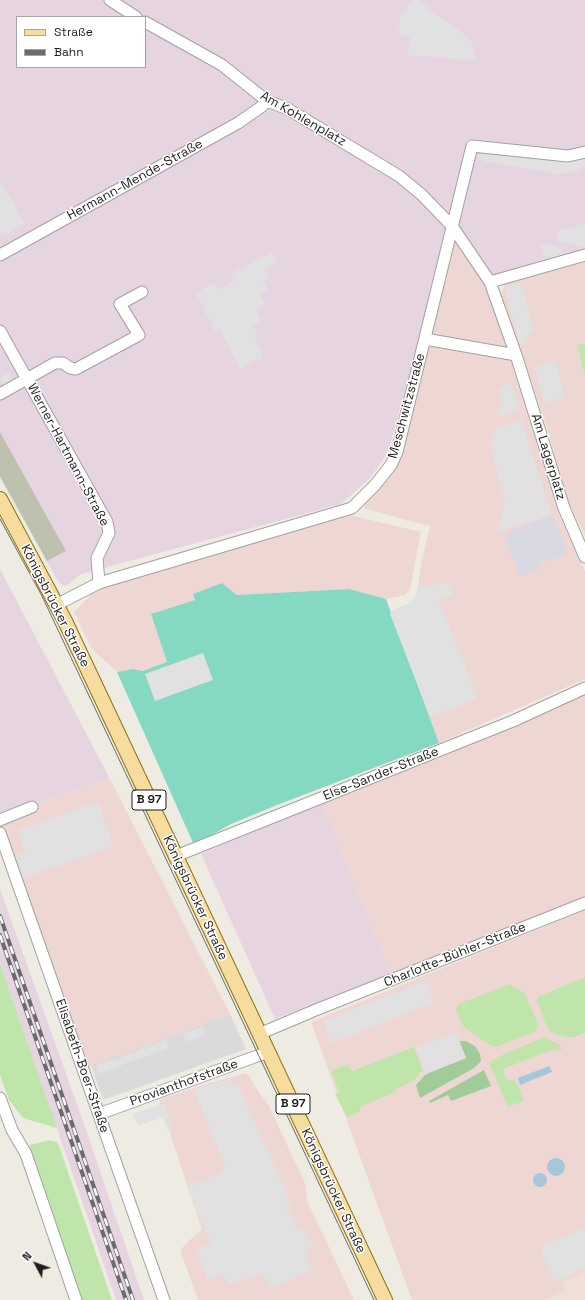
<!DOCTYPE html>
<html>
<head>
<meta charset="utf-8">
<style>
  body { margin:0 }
  #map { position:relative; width:585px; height:1300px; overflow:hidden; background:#eeebe3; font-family:"Space Grotesk",sans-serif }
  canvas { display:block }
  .legend { position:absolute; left:16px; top:16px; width:130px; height:52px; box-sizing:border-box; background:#fff; border:1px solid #a5a5a5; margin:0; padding:5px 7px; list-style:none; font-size:12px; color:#1d1d1d }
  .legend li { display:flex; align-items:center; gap:8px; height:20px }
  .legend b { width:20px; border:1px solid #a5a5a5 }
  .north { position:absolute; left:16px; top:1244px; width:40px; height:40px; -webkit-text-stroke:3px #fff; paint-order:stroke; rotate:311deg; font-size:11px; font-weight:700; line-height:16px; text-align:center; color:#1d1d1d }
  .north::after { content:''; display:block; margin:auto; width:14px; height:18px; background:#1d1d1d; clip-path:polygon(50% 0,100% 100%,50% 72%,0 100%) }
</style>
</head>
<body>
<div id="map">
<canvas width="585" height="1300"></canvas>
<ul class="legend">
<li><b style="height:5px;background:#f6dc9f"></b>Straße</li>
<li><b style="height:5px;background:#6b6b6b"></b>Bahn</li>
</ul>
<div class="north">N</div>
</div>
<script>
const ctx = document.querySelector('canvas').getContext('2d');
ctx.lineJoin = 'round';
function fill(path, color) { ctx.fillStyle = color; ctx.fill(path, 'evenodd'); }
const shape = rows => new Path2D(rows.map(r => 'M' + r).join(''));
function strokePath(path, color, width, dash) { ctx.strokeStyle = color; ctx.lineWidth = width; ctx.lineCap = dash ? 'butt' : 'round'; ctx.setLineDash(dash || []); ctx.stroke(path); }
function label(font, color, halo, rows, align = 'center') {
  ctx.font = font + ' "Space Grotesk",sans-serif'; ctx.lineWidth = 3; ctx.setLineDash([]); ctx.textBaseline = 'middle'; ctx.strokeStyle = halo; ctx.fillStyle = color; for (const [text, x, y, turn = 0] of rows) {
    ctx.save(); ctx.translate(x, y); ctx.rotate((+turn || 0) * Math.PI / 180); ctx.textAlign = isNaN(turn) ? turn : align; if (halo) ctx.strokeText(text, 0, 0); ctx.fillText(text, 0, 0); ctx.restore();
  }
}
fill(shape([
  [230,1014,246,1049,103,1100,91,1065]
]), '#dbdada');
fill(shape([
  [454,235,487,283,517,369,525,404,560,517,585,571,585,679,439,743,390,614,391,611,410,603,417,596,421,565,430,526,365,509,363,501,393,466],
  [585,260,585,536,567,499,546,424,501,294,506,282],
  [345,514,421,532,410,589,405,595,386,599,349,589,237,595,193,594,195,600,151,614,168,662,143,671,133,669,117,672,91,648,74,612,100,586],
  [585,693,585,898,391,974,322,803,396,774],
  [110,779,230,1014,83,1069,0,833,0,816],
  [585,910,585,1273,564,1282,567,1291,545,1300,412,1300,311,1022],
  [245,1073,249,1075,254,1085,269,1106,305,1183,307,1201,354,1300,198,1300,180,1250,196,1234,202,1230,159,1100,193,1088]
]), '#eed7d3');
fill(shape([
  [0,0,585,0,585,250,492,277,452,222,390,445,383,460,369,479,341,504,81,574,69,584,64,586,59,583,0,478],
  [17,17,145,17,145,67,17,67],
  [0,569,110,779,0,816],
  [322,803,391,974,275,1019,201,854],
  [0,889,82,1118,144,1300,116,1300,0,963]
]), '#e6d5e1');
fill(shape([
  [585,1273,585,1300,545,1300,567,1291,564,1282]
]), '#efe0d7');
fill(shape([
  [0,432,66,551,47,561,0,476]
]), '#bfc1af');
fill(shape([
  [585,344,585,376,577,345],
  [0,963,57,1128,23,1118,9,1100,0,1075],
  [585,977,585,1033,573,1037,564,1037,552,1032,547,1027,537,1001,538,997],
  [510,984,525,994,538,1024,537,1028,536,1031,496,1047,486,1043,463,1026,456,1010,458,1004],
  [544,1037,560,1045,562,1049,555,1051,554,1049,503,1069,507,1081,515,1079,524,1101,508,1107,489,1063,498,1057],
  [414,1047,423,1070,413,1081,395,1089,396,1092,360,1107,361,1111,347,1117,335,1094,339,1092,331,1071,348,1064,352,1071],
  [50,1140,58,1143,112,1300,81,1300,29,1145]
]), '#c0e5ab');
fill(shape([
  [459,1041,466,1041,475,1046,480,1054,481,1061,474,1068,420,1098,416,1085,426,1074,466,1058],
  [484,1070,491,1086,451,1101,448,1095,430,1103,429,1101]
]), '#a2cb9a');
fill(shape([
  [222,583,237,595,349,589,386,599,439,743,277,805,231,824,194,845,117,672,133,669,143,671,167,662,151,614,195,600,193,594]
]), '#85d9c3');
fill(shape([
  [413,0,417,0,468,37,472,43,477,61,408,55,410,37,399,36,400,16],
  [481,151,585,155,585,167,573,172,559,174,487,162,478,157],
  [0,180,25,224,2,236,0,232],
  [585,223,585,247,559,242,556,232],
  [540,243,561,247,562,256,546,260],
  [271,252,277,262,265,269,269,278,263,281,268,290,260,295,265,304,256,310,261,321,253,326,258,335,255,337,263,357,240,369,220,330,215,331,196,293,214,283,218,290,234,281,231,274],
  [521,283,534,333,528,335,523,345,520,346,505,287],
  [556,361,565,398,544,403,535,366],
  [9,373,13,380,3,385,0,378],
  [510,383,521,409,501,418,497,408,503,405,498,391,500,388],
  [521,419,552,515,498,532,505,499,491,449,494,430],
  [449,583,454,595,439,601,478,698,430,717,390,614,391,611,410,603,416,596,418,587],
  [203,653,213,680,155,701,145,674],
  [98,802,113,847,23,878,15,856,25,852,18,830],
  [426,981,434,1003,331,1043,323,1021],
  [203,1026,206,1034,186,1042,183,1034],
  [456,1032,466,1058,426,1074,416,1048],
  [166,1040,169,1048,98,1074,96,1066],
  [230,1079,233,1085,237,1083,291,1203,286,1206,298,1231,304,1229,313,1247,306,1251,307,1261,312,1270,271,1289,263,1273,229,1286,224,1274,208,1280,196,1250,211,1244,187,1187,223,1172,225,1166,194,1089],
  [164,1103,173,1129,168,1131,163,1117,138,1126,133,1114],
  [585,1228,585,1269,554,1282,540,1247]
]), '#e1e1e1');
fill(shape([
  [552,515,568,553,539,564,540,569,520,577,504,534]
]), '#d9d8e3');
fill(shape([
  [549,1066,552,1072,520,1085,518,1078],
  '547 1167a9 9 0 1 1 18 0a9 9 0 1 1-18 0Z',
  '533 1180a7 7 0 1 1 14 0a7 7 0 1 1-14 0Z'
]), '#a6c7d9');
const minor = shape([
  [110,0,136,17],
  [145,22,222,65,267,101,288,109,399,176,421,194,452,226,490,282,516,355,564,508,585,557],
  [0,255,238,123,261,107,267,101],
  [490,282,585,255],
  [0,331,107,522,109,533,97,558,99,583],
  [425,339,516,355],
  [0,394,55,363,63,363,70,368,76,369,139,335,120,304,142,292],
  [56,605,99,583,352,508,375,485,391,465,397,452,472,146,568,156,585,152],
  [0,820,32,807],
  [0,833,164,1300],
  [176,856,513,721,585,688],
  [313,1011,585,903],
  [259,1034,311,1012],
  [0,1098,12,1130,26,1154,76,1300],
  [99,1114,268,1052]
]);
const major = shape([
  [0,499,65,621,385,1300]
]);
strokePath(minor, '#a1a1a1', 13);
strokePath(major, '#8e7308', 16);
strokePath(minor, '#fff', 11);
strokePath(major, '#f6dc9f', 14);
strokePath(shape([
  [0,519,42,596,374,1300]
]), '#6b6b6b', 1);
const rail = shape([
  [0,916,133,1300],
  [0,935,126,1300]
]);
strokePath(rail, '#6b6b6b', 4);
strokePath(rail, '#fff', 2.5, [8]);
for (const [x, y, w] of [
  [149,800,34],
  [293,1104,34]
]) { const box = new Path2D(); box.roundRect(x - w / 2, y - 10, w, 20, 3); ctx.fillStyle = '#fff'; ctx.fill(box); strokePath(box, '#1d1d1d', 1); }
label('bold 12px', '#1d1d1d', null, [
  ["B 97",149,800],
  ["B 97",293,1104]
]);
label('13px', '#1d1d1d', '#fff', [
  ["Am Kohlenplatz",303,119,30],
  ["Hermann-Mende-Straße",135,180,-29],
  ["Meschwitzstraße",407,406,-75],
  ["Werner-Hartmann-Straße",68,455,62],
  ["Am Lagerplatz",548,457,73],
  ["Königsbrücker Straße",55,606,63],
  ["Else-Sander-Straße",381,774,-22],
  ["Königsbrücker Straße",195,898,65],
  ["Charlotte-Bühler-Straße",455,955,-22],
  ["Elisabeth-Boer-Straße",82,1066,71],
  ["Provianthofstraße",184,1083,-20],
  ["Königsbrücker Straße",333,1191,65]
]);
</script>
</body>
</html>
